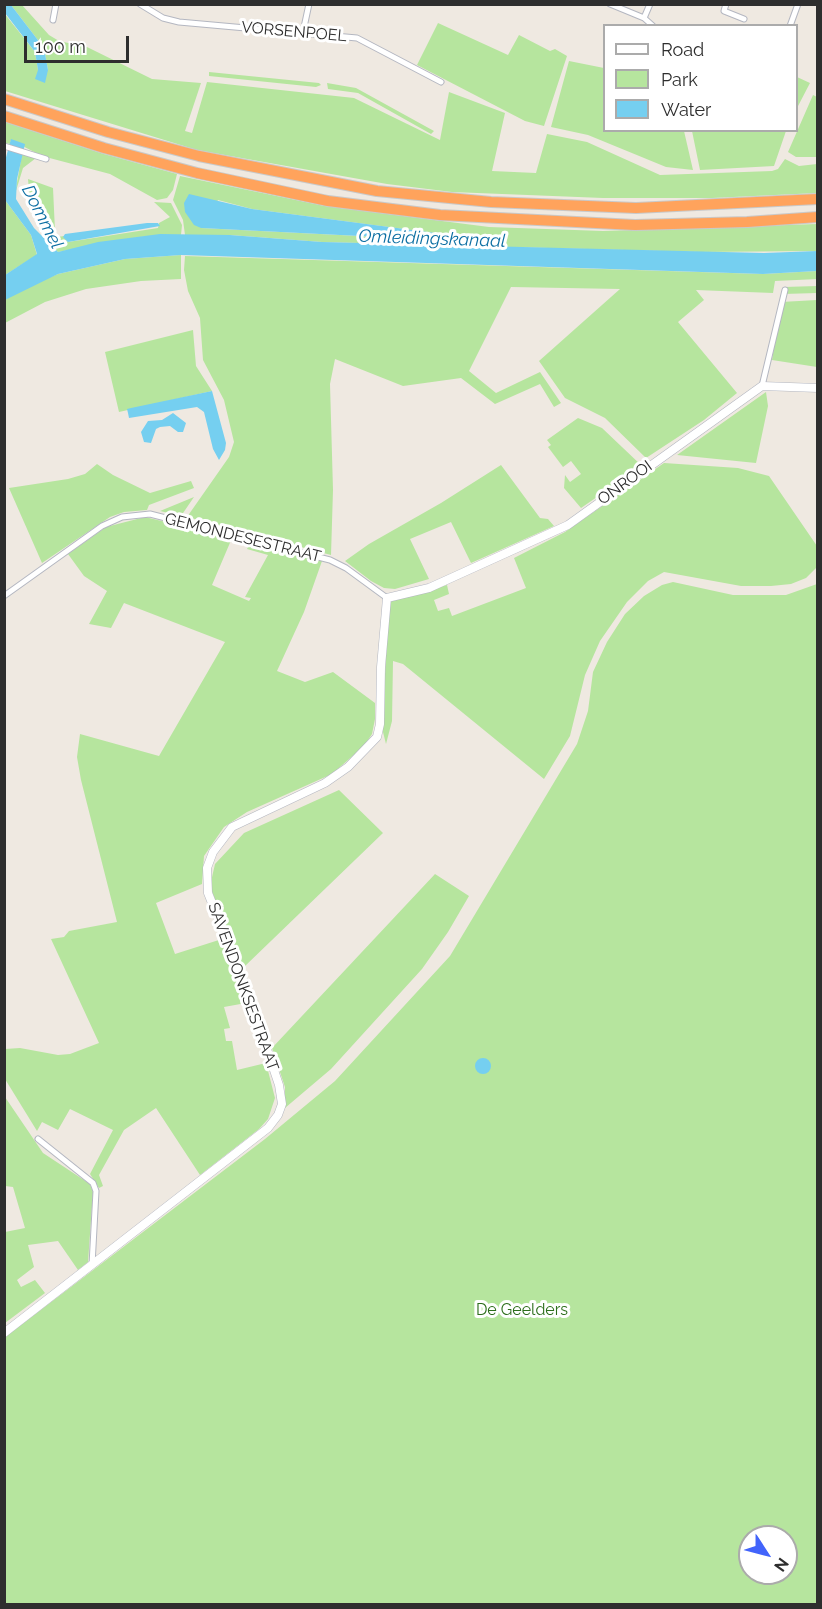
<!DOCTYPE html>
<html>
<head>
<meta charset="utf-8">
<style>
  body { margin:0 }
  #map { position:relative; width:822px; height:1609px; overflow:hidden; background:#efe9e1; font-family:Raleway,sans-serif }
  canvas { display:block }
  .frame { position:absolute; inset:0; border:6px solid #2e2e2e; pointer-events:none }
  .legend { position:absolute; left:603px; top:24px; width:195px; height:108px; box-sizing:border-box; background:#fff; border:2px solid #ababab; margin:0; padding:8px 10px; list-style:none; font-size:18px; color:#2e2e2e }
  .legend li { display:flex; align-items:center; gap:12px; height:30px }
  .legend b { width:30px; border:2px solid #ababab }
  .north { position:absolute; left:738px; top:1525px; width:60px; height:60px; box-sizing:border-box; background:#fff; border:2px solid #ababab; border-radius:50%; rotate:126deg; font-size:16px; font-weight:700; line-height:24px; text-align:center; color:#2e2e2e }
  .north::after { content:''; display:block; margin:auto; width:21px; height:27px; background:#4264fb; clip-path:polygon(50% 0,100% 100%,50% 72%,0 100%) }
  .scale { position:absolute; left:24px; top:36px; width:105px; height:27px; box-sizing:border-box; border:3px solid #2e2e2e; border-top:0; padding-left:8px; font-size:18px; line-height:21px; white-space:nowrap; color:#2e2e2e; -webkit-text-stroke:4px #fff; paint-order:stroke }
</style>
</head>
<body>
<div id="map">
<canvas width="822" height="1609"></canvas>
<div class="frame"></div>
<ul class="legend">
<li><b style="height:8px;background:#fff"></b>Road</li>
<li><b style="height:16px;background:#b6e59e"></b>Park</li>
<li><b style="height:16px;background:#75cff0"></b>Water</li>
</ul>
<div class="north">N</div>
<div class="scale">100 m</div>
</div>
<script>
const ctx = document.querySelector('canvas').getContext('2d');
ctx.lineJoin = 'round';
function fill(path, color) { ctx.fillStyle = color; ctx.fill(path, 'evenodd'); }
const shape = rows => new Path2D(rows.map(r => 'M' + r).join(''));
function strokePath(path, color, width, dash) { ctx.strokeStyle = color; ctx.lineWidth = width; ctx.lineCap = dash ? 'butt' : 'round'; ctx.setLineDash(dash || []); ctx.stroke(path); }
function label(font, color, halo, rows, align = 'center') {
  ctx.font = font + ' Raleway,sans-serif'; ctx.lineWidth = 6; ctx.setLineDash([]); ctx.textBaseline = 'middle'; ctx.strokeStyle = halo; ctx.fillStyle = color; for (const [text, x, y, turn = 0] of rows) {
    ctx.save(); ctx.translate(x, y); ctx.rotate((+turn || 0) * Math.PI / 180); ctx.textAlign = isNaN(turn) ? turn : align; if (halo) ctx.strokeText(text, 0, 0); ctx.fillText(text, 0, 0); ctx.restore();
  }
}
fill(shape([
  [11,5,22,5,49,35,59,41,87,47,152,79,201,83,185,131,192,133,207,82,354,98,440,140,449,92,505,113,492,171,536,173,547,134,587,142,660,175,772,171,778,169,785,159,799,166,817,164,817,193,712,198,603,198,452,192,387,184,197,150,5,91,4,13,35,52,38,70,48,70,44,48],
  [438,23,508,55,519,35,550,51,555,49,567,56,544,126,525,121,417,65],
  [569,61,604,68,604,130,684,131,693,170,666,167,588,135,551,127],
  [209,72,319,83,321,85,316,87,209,76],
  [797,77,810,83,797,108],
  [327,83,356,88,434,131,431,134,358,93,328,89],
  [813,95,817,97,817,157,796,157,788,152],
  [5,122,104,154,177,174,173,190,167,198,157,200,110,174,42,156,11,140,10,144,5,143],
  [692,131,786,131,774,166,700,170],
  [22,154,36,158,23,168,15,194],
  [180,176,325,206,489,227,603,231,817,224,817,251,700,252,322,242,230,235,185,235,183,220,173,200],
  [218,200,252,209,457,236,458,241,201,228],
  [28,179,53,188,55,231,47,231,31,212],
  [5,200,31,235,37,255,5,275],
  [154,202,171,203,182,225,181,235,140,237,58,252,45,239,64,236,68,242,158,228,159,223,170,217],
  [181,255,181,279,141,281,86,289,45,302,5,323,4,300,35,283,58,274,125,259],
  [185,256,763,274,817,271,818,279,775,281,773,293,696,290,704,300,678,322,737,393,704,420,646,458,605,418,565,398,539,361,620,289,511,287,469,371,496,393,540,372,561,403,554,407,540,384,495,404,461,378,403,386,335,359,330,384,333,490,331,555,187,517,229,457,234,442,224,400,203,360,200,318,188,291,184,270],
  [817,286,817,293,783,294,784,287],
  [817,300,817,367,772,360,781,302],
  [193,330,196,366,212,391,119,412,105,352],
  [766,392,768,406,756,463,677,455],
  [578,418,602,428,642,466,581,508,564,488,565,475,570,482,581,474,571,461,563,467,548,447,551,445,547,440],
  [664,463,738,468,769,476,817,546,817,567,806,578,791,584,771,586,741,586,664,572,648,581,627,602,600,641,585,675,570,736,544,779,403,664,393,661,392,721,386,744,382,728,389,602,447,585,449,594,434,600,438,611,449,608,452,616,526,588,514,558,565,532],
  [97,464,113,475,150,493,191,481,194,488,149,505,147,510,124,512,110,517,42,563,9,488,68,479,85,474],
  [501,465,540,518,548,519,554,526,471,563,451,522,410,539,429,579,395,589,384,588,371,581,345,561,369,544,441,503],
  [194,497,181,516,160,511],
  [145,517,232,538,212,585,249,601,251,598,245,597,268,555,247,549,250,543,322,561,304,612,277,671,305,682,333,672,375,703,375,719,372,734,364,746,332,774,247,812,224,827,204,856,202,884,156,903,175,954,222,939,246,1003,224,1007,230,1028,224,1029,226,1041,232,1041,237,1070,266,1063,275,1098,268,1119,259,1129,200,1175,156,1108,124,1130,99,1175,103,1186,99,1188,90,1174,113,1130,70,1109,58,1130,42,1122,37,1131,5,1079,5,1049,20,1048,58,1055,70,1054,99,1043,51,939,64,937,69,931,117,922,81,780,77,757,80,734,159,756,225,642,124,603,111,628,89,624,107,591,84,576,68,554,106,527],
  [673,582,733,595,786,595,817,584,817,1604,5,1604,4,1338,265,1139,335,1081,450,956,577,744,588,711,593,672,607,642,625,614,644,596,662,585],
  [750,1537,786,1537,786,1573,750,1573],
  [339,790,383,833,244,967,238,961,210,886,215,864,244,833],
  [435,874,469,896,448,932,422,969,331,1069,285,1108,285,1087,272,1048],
  [5,1097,43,1153,90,1184,93,1192,88,1262,78,1270,58,1241,28,1245,34,1267,17,1280,21,1287,35,1280,45,1293,5,1323,5,1232,25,1228,13,1187,5,1186]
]), '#b6e59e');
fill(shape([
  [4,5,11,5,44,48,48,70,45,83,35,79,38,70,35,52,5,13],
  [11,139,25,144,17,179,16,199,34,228,58,252,98,242,160,234,230,235,322,242,764,253,817,251,817,271,763,274,181,255,125,259,58,274,5,300,5,275,37,254,31,235,5,200,5,161],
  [189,194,252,209,458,236,459,241,201,228,194,225,185,212,184,203],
  [147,223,158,223,160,226,68,242,63,237,65,234],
  [212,391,226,443,225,450,219,460,213,449,204,412,197,407,129,418,128,413,127,409,131,408],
  [173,413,186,423,183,432,178,432,170,426,160,427,156,429,151,443,144,442,141,432,148,421,162,420],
  '475 1066a8 8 0 1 1 16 0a8 8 0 1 1-16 0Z'
]), '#75cff0');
const street = shape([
  [140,4,163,18,179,22,357,38,441,82],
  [610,4,644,18,653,26],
  [726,4,724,11,744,19],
  [644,18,650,4],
  [53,20,56,4],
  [790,26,798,4],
  [303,32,309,4],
  [4,146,46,159],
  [762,386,785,290],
  [4,596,102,526,122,517,150,514,330,560,346,568,387,598],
  [38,1139,93,1183,96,1191,92,1265]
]);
const secondary = shape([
  [4,1333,268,1128,278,1115,282,1104,279,1085,247,990,208,893,207,868,213,852,232,827,325,783,348,767,377,737,380,724,381,667,387,598,429,588,568,525,762,386,818,388]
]);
const highway = shape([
  [4,99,108,132,199,156,377,191,491,202,636,208,818,199],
  [4,116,104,148,197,173,328,201,440,215,635,225,747,222,818,217]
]);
strokePath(street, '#b4b7c1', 7);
strokePath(secondary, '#b4b7c1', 9);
strokePath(highway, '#c9c9c9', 12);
strokePath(street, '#fff', 5);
strokePath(secondary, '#fff', 8);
strokePath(highway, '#ffa35c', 10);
label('16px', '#2e2e2e', '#fff', [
  ["VORSENPOEL",294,32,5],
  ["ONROOI",625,483,-36],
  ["GEMONDESESTRAAT",243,538,14],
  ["SAVENDONKSESTRAAT",243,987,70]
]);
label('16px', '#2c6e1b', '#fff', [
  ["De Geelders",522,1310]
]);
label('italic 18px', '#0d6fa3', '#fff', [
  ["Dommel",42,217,63],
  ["Omleidingskanaal",432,239,2]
]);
</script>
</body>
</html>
